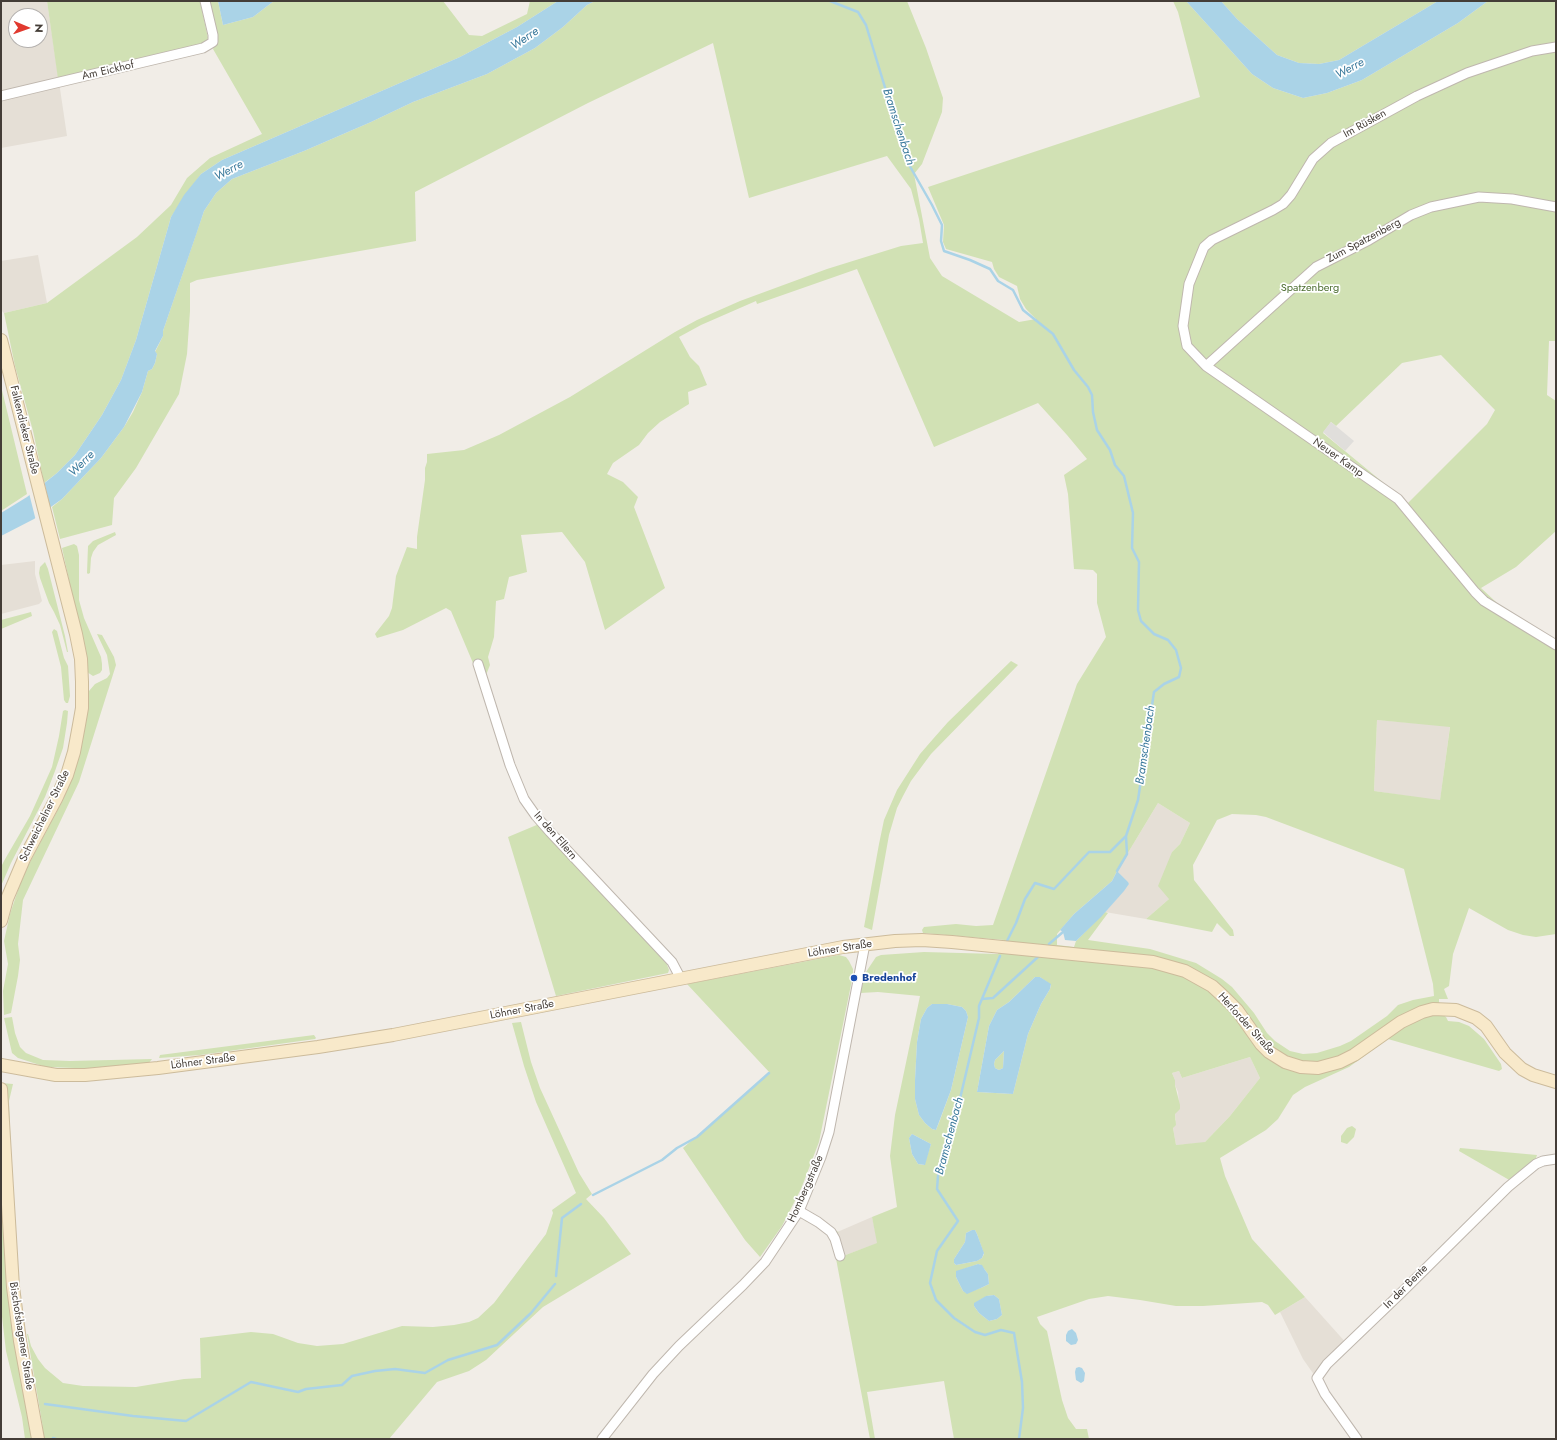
<!DOCTYPE html>
<html>
<head>
<meta charset="utf-8">
<style>
  body { margin:0 }
  #map { position:relative; width:1557px; height:1440px; overflow:hidden; background:#f1ede7; font-family:Jost,sans-serif }
  canvas { display:block }
  .frame { position:absolute; inset:0; border:2px solid #443d37; pointer-events:none }
  .north { position:absolute; left:8px; top:8px; width:40px; height:40px; box-sizing:border-box; background:#fff; border:1px solid #b4b1af; border-radius:50%; rotate:92deg; font-size:11px; font-weight:700; line-height:16px; text-align:center; color:#443d37 }
  .north::after { content:''; display:block; margin:auto; width:14px; height:18px; background:#e13a2f; clip-path:polygon(50% 0,100% 100%,50% 72%,0 100%) }
</style>
</head>
<body>
<div id="map">
<canvas width="1557" height="1440"></canvas>
<div class="frame"></div>
<div class="north">N</div>
</div>
<script>
const ctx = document.querySelector('canvas').getContext('2d');
ctx.lineJoin = 'round';
function fill(path, color) { ctx.fillStyle = color; ctx.fill(path, 'evenodd'); }
const shape = rows => new Path2D(rows.map(r => 'M' + r).join(''));
function strokePath(path, color, width, dash) { ctx.strokeStyle = color; ctx.lineWidth = width; ctx.lineCap = dash ? 'butt' : 'round'; ctx.setLineDash(dash || []); ctx.stroke(path); }
function label(font, color, halo, rows, align = 'center') {
  ctx.font = font + ' Jost,sans-serif'; ctx.lineWidth = 3.5; ctx.setLineDash([]); ctx.textBaseline = 'middle'; ctx.strokeStyle = halo; ctx.fillStyle = color; for (const [text, x, y, turn = 0] of rows) {
    ctx.save(); ctx.translate(x, y); ctx.rotate((+turn || 0) * Math.PI / 180); ctx.textAlign = isNaN(turn) ? turn : align; if (halo) ctx.strokeText(text, 0, 0); ctx.fillText(text, 0, 0); ctx.restore();
  }
}
fill(shape([
  [1,1,47,1,67,136,1,148],
  [16,16,40,16,40,40,16,40],
  [38,255,47,303,4,313,1,310,1,261],
  [35,561,35,574,42,601,39,604,1,614,1,565],
  [1377,720,1450,726,1440,801,1374,791],
  [1158,803,1190,823,1180,844,1172,852,1169,899,1146,919,1105,912,1129,884,1117,871],
  [1250,1057,1260,1078,1230,1116,1204,1143,1176,1145,1173,1128,1176,1120,1175,1114,1179,1103,1178,1092,1175,1085,1175,1080,1172,1073,1179,1071,1182,1078],
  [872,1217,878,1243,843,1256,835,1233],
  [1305,1297,1348,1345,1317,1379,1303,1359,1280,1312]
]), '#e5dfd6');
fill(shape([
  [47,1,200,1,208,38,206,42,202,45,58,79],
  [208,1,218,1,223,25,253,17,274,1,443,1,469,35,482,36,527,14,530,1,558,1,517,27,460,57,222,160,201,174,171,217,136,340,121,380,102,415,75,455,57,473,44,483,33,431,15,366,4,313,47,303,137,237,171,205,187,178,210,158,262,134,213,49,217,40],
  [595,1,907,1,926,48,943,98,942,112,922,164,914,174,930,258,942,276,1019,322,1036,319,1026,309,1020,299,1017,286,999,277,994,269,992,262,946,249,943,242,944,225,928,187,1200,97,1178,12,1173,1,1186,1,1252,74,1273,88,1303,98,1327,93,1362,80,1458,23,1488,1,1556,1,1556,341,1549,341,1547,395,1556,401,1556,531,1516,567,1481,588,1497,603,1556,640,1556,934,1536,937,1523,935,1508,930,1469,908,1453,954,1449,986,1444,989,1448,999,1439,999,1439,1002,1443,1015,1446,1017,1448,1021,1459,1022,1469,1026,1484,1039,1501,1064,1502,1069,1499,1071,1388,1039,1349,1067,1305,1087,1293,1095,1278,1119,1266,1130,1220,1158,1225,1176,1252,1239,1305,1297,1275,1315,1268,1305,1262,1302,1203,1306,1176,1306,1140,1300,1108,1296,1089,1299,1037,1317,1040,1324,1047,1331,1062,1400,1068,1418,1076,1429,1087,1429,1089,1439,954,1439,944,1381,867,1392,875,1439,870,1439,834,1248,828,1234,825,1230,813,1223,805,1221,809,1212,824,1221,835,1231,839,1232,835,1234,843,1256,877,1243,872,1217,897,1207,890,1156,895,1115,920,996,878,992,860,993,866,972,876,957,881,955,924,952,998,954,1004,940,923,933,922,930,924,927,956,924,976,926,993,925,1077,684,1106,637,1097,603,1097,574,1093,570,1074,569,1068,494,1064,475,1087,459,1067,435,1038,403,934,447,857,269,757,304,756,301,701,325,679,337,690,357,699,366,707,385,688,392,689,404,660,422,648,433,639,445,613,463,607,474,623,482,638,497,634,507,665,588,605,630,585,562,562,532,521,535,527,572,509,577,504,599,496,601,494,637,488,657,490,665,486,675,488,684,515,772,524,794,544,822,670,957,666,962,669,970,668,973,556,996,508,837,539,824,524,803,513,782,481,682,451,611,446,608,403,630,377,638,375,634,389,616,392,608,396,576,407,547,417,549,417,537,425,480,425,468,427,462,427,454,464,450,499,435,570,397,675,332,697,320,740,301,827,269,901,246,923,243,919,219,911,189,887,156,749,198,713,43,588,103,415,192,416,241,197,280,190,283,190,311,187,354,179,394,136,468,114,498,112,525,60,539,52,507,62,499,101,458,124,427,133,412,142,392,148,371,152,369,155,363,157,354,155,352,163,336,163,331,204,211,216,193,232,179,304,151,371,122,413,102,487,74,535,48,563,27,587,5],
  [1441,355,1495,410,1487,424,1408,503,1323,433,1331,422,1336,426,1402,363],
  [1377,720,1450,727,1440,800,1374,791],
  [1158,803,1190,823,1180,844,1172,852,1158,886,1169,899,1146,919,1212,932,1217,923,1230,936,1234,936,1233,930,1194,880,1193,865,1217,820,1232,814,1256,815,1266,817,1404,869,1433,984,1434,996,1413,1000,1398,1005,1387,1016,1351,1041,1340,1046,1317,1053,1303,1054,1290,1051,1275,1041,1267,1033,1254,1013,1232,987,1222,979,1196,963,1150,949,1088,940,1108,913,1105,912,1076,941,1074,947,1057,945,1057,934,1074,914,1112,881,1117,871],
  [1035,977,1040,977,1051,985,1050,989,1041,1004,1028,1034,1013,1094,977,1092,989,1026,997,1010,1009,1002],
  [932,1004,947,1004,962,1007,966,1011,968,1017,951,1090,940,1120,936,1130,932,1129,925,1123,919,1115,915,1099,915,1080,917,1042,921,1019,927,1008],
  [1250,1057,1260,1078,1230,1116,1205,1142,1176,1145,1173,1128,1176,1125,1175,1114,1180,1109,1180,1105,1175,1085,1175,1080,1172,1073,1179,1071,1182,1078],
  [912,1134,931,1144,924,1165,918,1164,912,1154,909,1138],
  [972,1230,975,1230,977,1234,984,1254,982,1258,977,1261,956,1265,954,1263,954,1259,965,1242,966,1233],
  [978,1264,981,1265,985,1270,988,1274,989,1284,983,1287,967,1293,963,1291,956,1277,956,1272],
  [994,1295,999,1299,1002,1315,997,1319,989,1321,979,1313,974,1306,975,1303,987,1296],
  [1221,1,1438,1,1339,60,1319,64,1299,63,1277,55,1237,19],
  [1,386,27,494,1,511],
  [115,532,116,535,98,545,93,552,91,558,90,573,88,574,87,573,88,546,93,541],
  [74,544,77,546,79,555,79,600,84,618,101,657,102,664,102,670,100,673,93,676,87,672,84,649,62,548],
  [45,562,48,569,65,636,68,652,67,652,60,625,54,612,49,603,40,578,39,573,40,567],
  [31,612,32,616,1,629,1,620],
  [54,629,57,631,64,658,68,666,70,696,68,703,66,703,64,700,61,667,52,632],
  [97,634,102,635,114,657,116,665,79,782,23,900,18,944,20,960,18,976,11,1013,4,1015,3,991,8,964,4,941,10,914,19,887,28,866,63,800,72,776,85,726,89,691,95,684,107,678,110,674,107,655],
  [1011,661,1018,665,931,754,911,781,903,796,897,808,889,835,872,930,864,927,879,844,884,820,897,790,920,754,933,739,948,722],
  [65,710,68,711,67,723,63,748,55,771,45,797,11,863,1,886,1,867,4,861,30,816,52,767,59,736,63,711],
  [839,955,846,957,849,961,853,969,853,975,819,1142,801,1189,782,1226,760,1257,745,1240,683,1148,770,1073,687,984],
  [12,1017,15,1033,20,1047,26,1053,43,1060,70,1061,152,1059,149,1063,102,1068,75,1068,46,1067,18,1058,12,1053,4,1018],
  [521,1022,531,1062,540,1088,579,1173,592,1194,586,1199,604,1218,631,1254,543,1307,486,1360,469,1371,437,1382,389,1439,25,1439,22,1417,6,1351,1,1308,1,1083,13,1084,9,1101,11,1156,15,1236,21,1316,30,1372,43,1428,27,1334,28,1334,31,1346,38,1359,45,1368,63,1383,83,1386,136,1387,184,1379,201,1378,200,1338,251,1332,273,1334,298,1343,317,1346,343,1344,402,1326,433,1327,454,1325,469,1322,478,1318,494,1303,546,1234,553,1213,552,1210,576,1193,536,1102,524,1066,512,1023],
  [314,1035,316,1038,315,1039,200,1055,159,1058,160,1055],
  [1004,1051,1003,1068,999,1070,995,1068,994,1064,995,1060],
  [1352,1126,1356,1129,1354,1137,1347,1144,1341,1142,1341,1136,1347,1128],
  [1460,1148,1537,1155,1535,1161,1511,1181,1459,1151]
]), '#d1e1b4');
fill(shape([
  [1331,422,1354,441,1345,451,1323,432]
]), '#e0dedb');
fill(shape([
  [218,1,274,1,253,17,223,25],
  [558,1,595,1,587,5,563,27,535,48,487,74,413,102,371,122,304,151,232,179,216,193,204,211,197,232,163,331,163,336,155,351,157,354,155,363,152,369,148,371,142,392,124,427,101,458,62,499,34,519,1,536,1,513,27,497,57,473,75,455,102,415,121,380,136,340,171,217,184,195,201,174,222,160,460,57,517,27],
  [1186,1,1221,1,1237,19,1277,55,1299,63,1319,64,1339,60,1438,1,1488,1,1458,23,1362,80,1327,93,1303,98,1273,88,1252,74],
  [1117,871,1128,882,1129,884,1124,891,1101,917,1076,941,1065,940,1063,932,1060,930,1074,914,1112,881],
  [1035,977,1040,977,1051,984,1050,989,1041,1004,1028,1034,1013,1094,977,1092,989,1026,997,1010,1009,1002],
  [1004,1051,1003,1068,999,1070,995,1068,994,1064,995,1060],
  [932,1004,947,1004,962,1007,966,1011,968,1017,951,1090,936,1130,932,1129,925,1123,919,1115,915,1099,915,1080,917,1042,921,1019,927,1008],
  [912,1134,931,1144,925,1165,918,1164,912,1154,909,1138],
  [972,1230,975,1230,977,1234,984,1253,982,1258,977,1261,956,1265,954,1263,954,1259,965,1242,966,1233],
  [978,1264,982,1265,985,1270,988,1274,989,1284,983,1287,967,1294,963,1291,956,1277,956,1271],
  [994,1295,999,1299,1002,1315,997,1319,989,1321,979,1313,974,1306,974,1303,986,1296],
  [1072,1329,1076,1333,1078,1340,1076,1344,1071,1345,1066,1341,1066,1335,1068,1331],
  [1079,1367,1082,1368,1085,1373,1084,1381,1081,1383,1076,1380,1075,1372,1076,1368]
]), '#aad3e7');
fill(shape([
  [44,481,51,511,36,521,29,493]
]), '#f1ede7');
strokePath(shape([
  [830,1,858,12,866,25,908,163,932,205,942,225,941,241,944,251,970,260,990,269,998,281,1013,290,1023,310,1053,334,1074,370,1088,387,1092,395,1093,412,1097,430,1110,450,1115,465,1124,476,1133,513,1132,548,1139,562,1138,610,1141,621,1154,634,1168,640,1176,650,1181,668,1179,677,1164,684,1154,692,1138,800,1126,836,1110,852,1089,852,1054,889,1035,883,1025,899,1016,923,1007,941],
  [1117,871,1127,854,1126,836],
  [1049,944,1063,932],
  [1000,956,979,1006,979,1018,959,1103,943,1153,938,1176,937,1189,958,1221,937,1251,930,1283,936,1300,954,1318,975,1332,985,1335,1001,1330,1014,1333,1022,1382,1023,1408,1019,1439],
  [982,999,993,998,1039,956],
  [593,1195,662,1160,677,1148,697,1137,769,1073],
  [556,1276,562,1218,581,1204],
  [45,1404,133,1416,186,1421,251,1382,298,1392,306,1389,342,1385,352,1376,375,1371,395,1369,425,1373,448,1360,497,1345,531,1313,555,1284],
  [53,1438,56,1439]
]), '#aad3e7', 2.5);
const street = shape([
  [1556,47,1532,51,1467,73,1417,96,1331,143,1313,159,1291,195,1283,204,1273,210,1212,240,1204,247,1189,284,1183,326,1187,346,1206,366,1398,499,1475,592,1484,601,1556,645],
  [1,96,203,48,213,42,213,35,205,1],
  [1206,366,1316,267,1369,240,1411,215,1431,207,1479,197,1512,199,1556,207],
  [478,664,510,765,524,799,536,816,550,832,672,962,681,979],
  [799,1211,818,1222,831,1232,835,1239,840,1256],
  [602,1439,653,1374,679,1346,743,1285,765,1262,799,1211,821,1157,829,1132,865,944],
  [1357,1439,1325,1394,1317,1378,1327,1364,1400,1294,1508,1187,1536,1164,1543,1161,1556,1159]
]);
const secondary = shape([
  [1,340,76,634,81,659,82,682,82,708,79,725,74,752,67,775,56,799,24,859,7,899,1,921],
  [1,1065,56,1075,85,1075,158,1068,318,1047,393,1035,843,947,895,941,922,940,952,942,1153,962,1185,971,1212,986,1224,997,1237,1010,1261,1044,1269,1052,1285,1062,1301,1067,1318,1068,1340,1062,1354,1055,1401,1022,1422,1012,1433,1009,1456,1010,1476,1018,1486,1026,1505,1053,1522,1069,1533,1075,1556,1082],
  [1,1089,13,1287,20,1341,38,1439]
]);
strokePath(street, '#bfb7ae', 11);
strokePath(secondary, '#ccbb9b', 14);
strokePath(street, '#fff', 9);
strokePath(secondary, '#f8e9ca', 12);
for (const [x, y, r, color] of [
  [854,978,4,"#1a4fb4"]
]) { const dot = new Path2D(); dot.arc(x, y, r, 0, 2 * Math.PI); ctx.fillStyle = color; ctx.fill(dot); strokePath(dot, '#fff', 1.5); }
label('11px', '#443d37', '#fff', [
  ["Am Eickhof",108,71,-13],
  ["Im Rüsken",1365,124,-29],
  ["Zum Spatzenberg",1364,241,-28],
  ["Falkendieker Straße",24,430,76],
  ["Neuer Kamp",1338,458,35],
  ["Schweichelner Straße",45,816,-64],
  ["In den Ellern",555,836,49],
  ["Löhner Straße",840,949,-9],
  ["Löhner Straße",522,1010,-11],
  ["Herforder Straße",1246,1024,48],
  ["Löhner Straße",203,1062,-7],
  ["Hombergstraße",806,1189,-66],
  ["In der Bente",1406,1287,-45],
  ["Bischofshagener Straße",21,1336,81]
]);
label('11px', '#4d6e31', '#fff', [
  ["Spatzenberg",1310,288]
]);
label('bold 11px', '#164399', '#fff', [
  ["Bredenhof",862,978]
], 'left');
label('italic 12px', '#3b7a9c', '#fff', [
  ["Werre",525,39,-34],
  ["Werre",1350,69,-28],
  ["Bramschenbach",898,127,72],
  ["Werre",229,171,-28],
  ["Werre",82,464,-45],
  ["Bramschenbach",1146,745,-82],
  ["Bramschenbach",950,1136,-75]
]);
</script>
</body>
</html>
